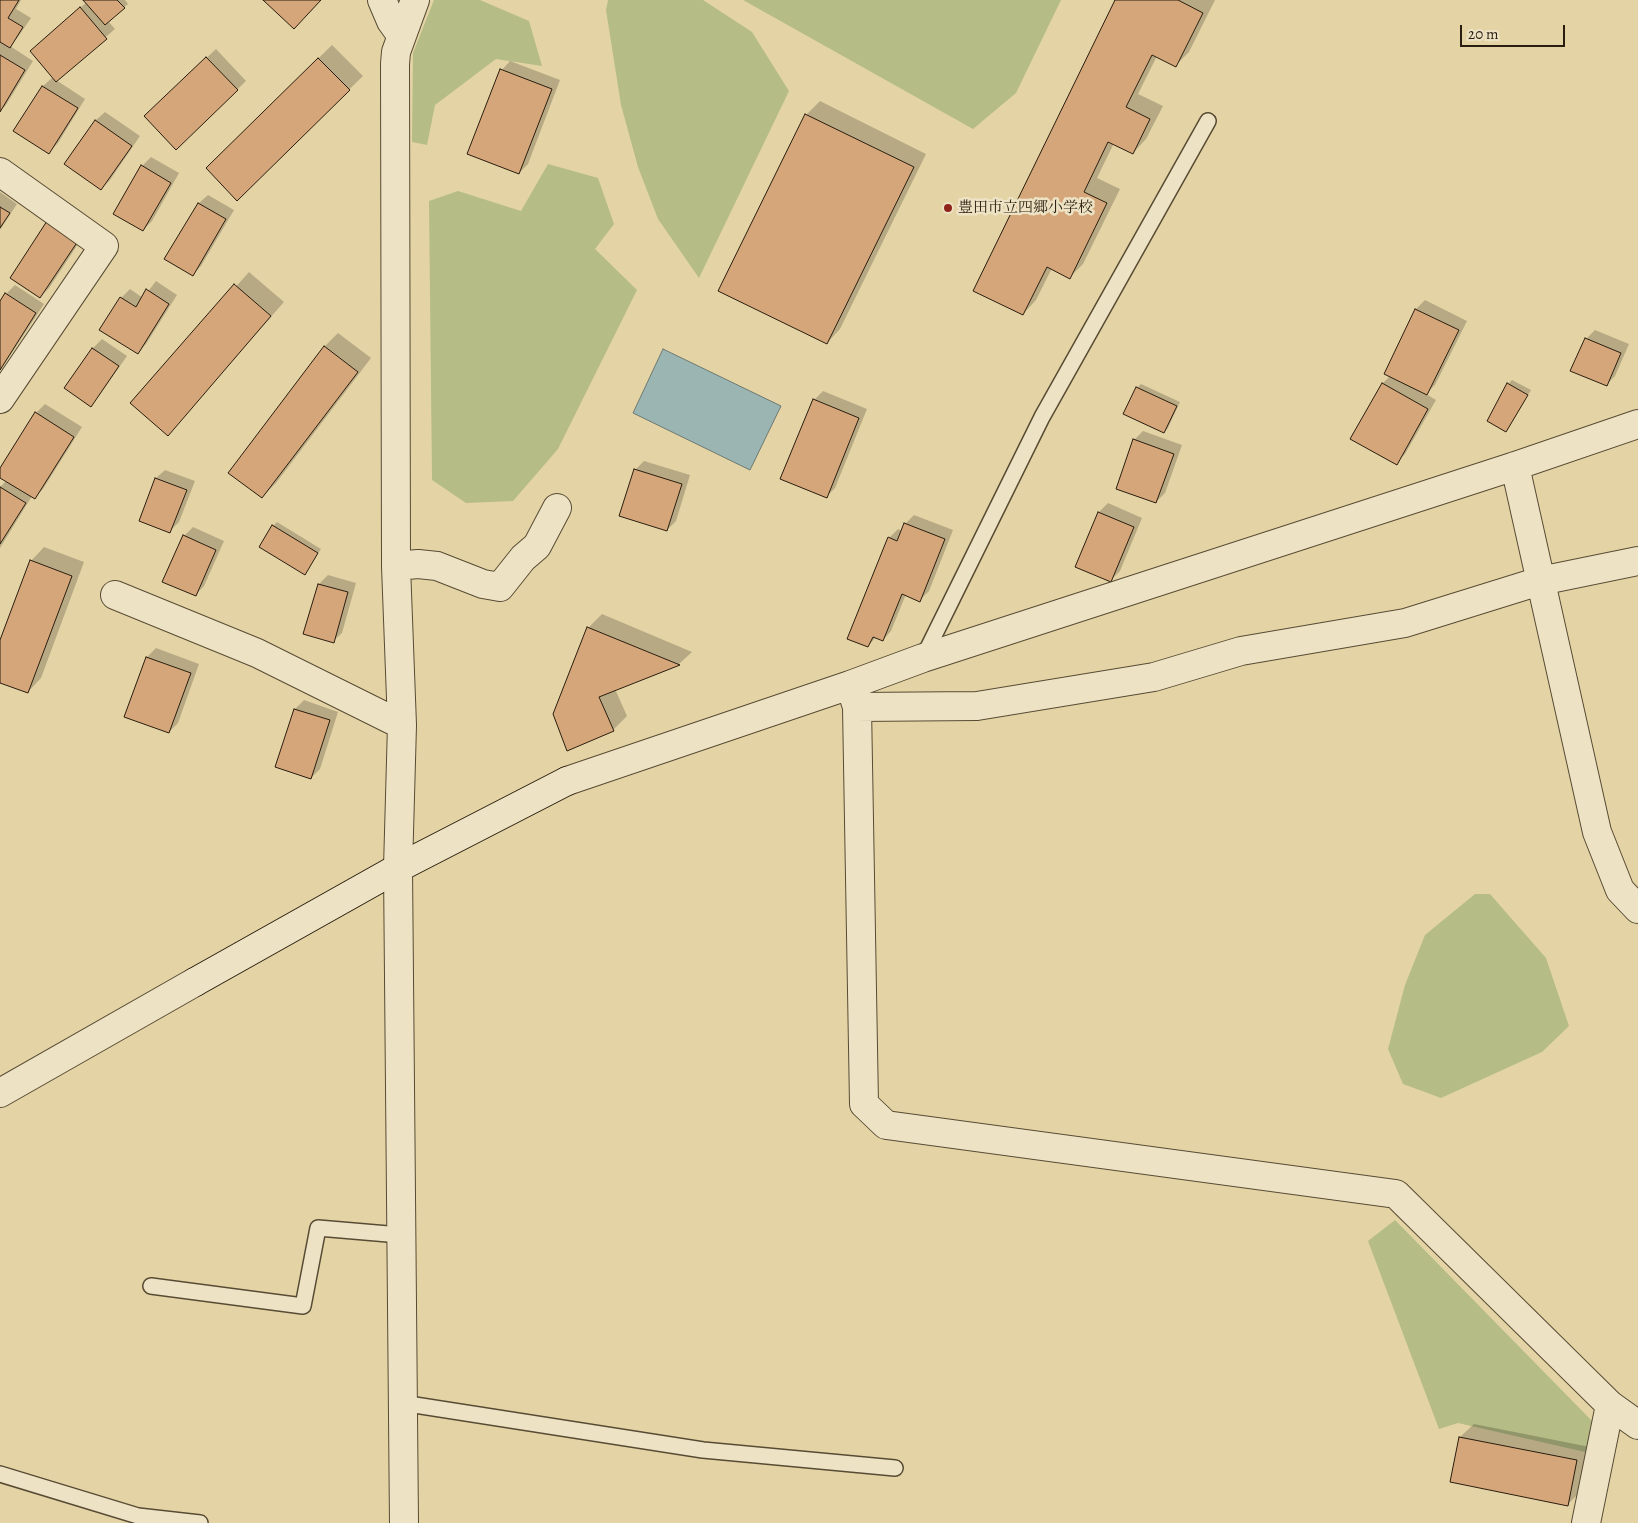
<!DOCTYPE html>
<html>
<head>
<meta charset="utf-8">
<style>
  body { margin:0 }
  #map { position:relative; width:1638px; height:1523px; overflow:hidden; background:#e4d4a5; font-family:Alegreya,serif }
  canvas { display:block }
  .scale { position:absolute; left:1460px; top:25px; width:105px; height:22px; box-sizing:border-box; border:2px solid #291d0f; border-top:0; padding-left:6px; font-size:15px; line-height:18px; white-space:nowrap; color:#291d0f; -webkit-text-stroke:4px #ede3c4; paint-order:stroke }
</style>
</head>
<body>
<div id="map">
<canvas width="1638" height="1523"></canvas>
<div class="scale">20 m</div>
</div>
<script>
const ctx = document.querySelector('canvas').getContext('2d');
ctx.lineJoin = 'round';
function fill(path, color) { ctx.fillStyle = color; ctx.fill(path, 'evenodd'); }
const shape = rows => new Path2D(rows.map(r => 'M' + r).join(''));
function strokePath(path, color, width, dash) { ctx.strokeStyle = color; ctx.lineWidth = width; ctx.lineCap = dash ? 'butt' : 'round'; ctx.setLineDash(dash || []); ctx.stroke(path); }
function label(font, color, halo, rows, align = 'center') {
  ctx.font = font + ' Alegreya,"Noto Serif JP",serif'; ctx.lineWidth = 5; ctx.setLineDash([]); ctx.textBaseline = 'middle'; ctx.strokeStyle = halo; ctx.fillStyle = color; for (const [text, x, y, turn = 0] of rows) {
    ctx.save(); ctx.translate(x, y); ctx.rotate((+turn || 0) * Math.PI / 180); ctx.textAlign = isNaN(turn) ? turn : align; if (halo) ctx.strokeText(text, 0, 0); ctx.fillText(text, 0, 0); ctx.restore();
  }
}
fill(shape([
  [434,0,480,0,529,21,542,66,496,59,435,105,427,145,412,142,413,53],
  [608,0,703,0,752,32,789,91,699,278,658,219,638,167,621,105,606,10],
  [743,0,1061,0,1016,93,973,129],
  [548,164,598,178,614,224,595,249,637,290,558,449,513,501,466,503,432,480,429,201,458,191,521,211],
  [1475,894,1490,894,1546,958,1569,1026,1542,1052,1441,1098,1403,1084,1388,1049,1405,985,1425,935],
  [1395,1220,1594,1423,1585,1452,1458,1423,1439,1429,1368,1241]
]), '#b5bc85');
const water = shape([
  [663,349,781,406,750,470,633,413,663,349]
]);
fill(water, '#9bb5b3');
strokePath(water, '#6d7871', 1);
fill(shape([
  [0,0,21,0,16,9,31,18,18,37,10,46,33,61,6,105,0,111],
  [85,0,125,0,128,4,108,21,115,29,56,80,85,99,58,143,49,152,15,131,43,86,52,78,56,80,40,42,87,2],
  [1117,0,1215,0,1189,52,1176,65,1157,56,1138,94,1163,106,1146,139,1133,153,1114,143,1097,178,1120,189,1083,264,1070,277,1052,268,1036,300,1023,314],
  [332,45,363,76,237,199,207,168],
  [216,49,246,81,176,149,145,116],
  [510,61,560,80,528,164,519,173,502,70],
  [820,101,926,154,840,329,827,343,806,115],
  [105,112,140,136,110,180,101,189,66,164,96,120],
  [151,157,179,173,152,221,143,230,142,166],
  [0,192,17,204,0,230],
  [208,195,234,210,201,266,192,275,165,259,199,203],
  [48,222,86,232,49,288,40,297],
  [249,272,284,302,168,434,132,403],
  [156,281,177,295,146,344,138,353,121,298,130,289,143,298],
  [15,285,44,304,0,371,0,303,6,294],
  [1425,300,1467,321,1435,385,1426,394,1436,400,1405,454,1396,463,1352,438,1383,383,1390,376,1385,374,1416,309],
  [1595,330,1629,344,1615,376,1606,385,1586,339],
  [338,333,371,358,276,483,262,497,230,472,325,346],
  [102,339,127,356,99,396,90,405,66,388,93,348],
  [1512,380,1531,390,1510,426,1506,430,1508,384],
  [1141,384,1180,402,1168,428,1164,432,1137,388],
  [823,391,867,409,835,488,826,497,814,400],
  [45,404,82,427,43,489,34,498,32,496,0,548,0,487,7,480,0,476,0,470,36,413],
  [1143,431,1182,445,1165,493,1156,502,1134,440],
  [644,461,690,475,676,521,667,530,635,470],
  [165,470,195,481,179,522,170,531,141,520,156,478],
  [1108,503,1142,518,1120,571,1111,580,1077,566,1099,512],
  [914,515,953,530,929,591,920,600,906,594,891,631,883,640,876,637,868,646,889,538,898,529,902,531,905,524],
  [277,522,321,549,305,573,273,526],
  [193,527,224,541,204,586,195,595,184,536],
  [44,547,84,562,41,678,28,692,0,681,0,643,31,561],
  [328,575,356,583,342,633,333,641,319,584],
  [602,614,692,652,679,664,615,689,627,716,613,730,568,749,588,628],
  [156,648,199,664,178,723,169,732,126,717,147,657],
  [304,700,338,712,320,769,311,778,295,709],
  [1474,1424,1590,1447,1581,1491,1567,1505,1451,1482,1460,1437]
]), '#0003');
const building = shape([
  [0,0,19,0,8,18,23,27,10,48,0,42,0,0],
  [83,0,117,0,125,8,105,25,83,0],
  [263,0,321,0,294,29,263,0],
  [1115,0,1178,0,1203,13,1176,67,1152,55,1126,107,1150,119,1133,154,1108,142,1084,192,1107,203,1070,279,1047,267,1023,315,973,291,1115,0],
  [80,7,107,39,56,82,30,51,80,7],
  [0,55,25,70,0,112,0,55],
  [206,57,238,90,176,150,144,116,206,57],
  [318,58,350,90,237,201,206,168,318,58],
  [500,69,552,89,519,174,467,154,500,69],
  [42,86,78,108,49,154,13,131,42,86],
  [805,114,914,167,827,344,718,291,805,114],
  [95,120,132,146,101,190,64,164,95,120],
  [141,165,171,183,143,231,113,214,141,165],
  [198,203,226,219,193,276,164,259,198,203],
  [0,207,10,213,0,228,0,207],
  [47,221,78,241,40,298,10,278,47,221],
  [234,284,271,316,168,436,130,403,234,284],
  [146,289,169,304,138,354,99,330,120,297,136,307,146,289],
  [5,293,36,313,0,370,0,301,5,293],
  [1415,309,1459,330,1427,395,1384,374,1415,309],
  [1585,338,1621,353,1607,386,1570,371,1585,338],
  [324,346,358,372,262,498,228,473,324,346],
  [92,348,119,366,91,407,64,388,92,348],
  [1382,383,1428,409,1397,465,1350,439,1382,383],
  [1507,383,1528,395,1506,432,1487,421,1507,383],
  [1136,387,1177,406,1164,433,1123,414,1136,387],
  [813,399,859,418,827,498,780,479,813,399],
  [35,412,74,437,35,499,0,478,0,468,35,412],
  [1133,439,1174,454,1156,503,1116,489,1133,439],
  [634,469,682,484,667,531,619,516,634,469],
  [155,478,187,490,170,533,139,521,155,478],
  [0,487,26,503,0,544,0,487],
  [1098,512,1134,527,1111,582,1075,567,1098,512],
  [904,523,945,539,920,602,902,594,883,641,873,637,868,647,847,639,888,537,897,541,904,523],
  [272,525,318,553,305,575,259,547,272,525],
  [183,535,216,550,196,596,162,582,183,535],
  [30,560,72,576,28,693,0,683,0,640,30,560],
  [318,584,348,592,334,643,303,634,318,584],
  [587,627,680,665,599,697,614,731,567,751,553,714,587,627],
  [146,657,191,673,169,733,124,717,146,657],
  [294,709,330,720,311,779,275,767,294,709],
  [1459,1437,1577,1460,1568,1506,1450,1482,1459,1437]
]);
fill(building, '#d5a679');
strokePath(building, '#291d0f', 1);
const lane = shape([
  [923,658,1042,417,1208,121],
  [151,1286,303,1306,318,1228,400,1235],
  [402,1403,703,1450,895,1468],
  [0,1474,138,1516,200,1523]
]);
const street = shape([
  [382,0,391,21,401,35],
  [0,172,104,246,0,399],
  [1515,466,1597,832,1620,890,1638,909],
  [396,566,418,564,437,566,483,584,500,587,523,558,537,546,557,508],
  [115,595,257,653,402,725],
  [850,685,857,707,864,1104,886,1125,1396,1194,1610,1405,1638,1425],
  [857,707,977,706,1154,677,1241,651,1405,623,1540,581,1638,561],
  [567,781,850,685,923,658,1515,466,1638,424],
  [0,1093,195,982],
  [404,1523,398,868,402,725,396,566,395,64,396,52,415,0],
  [1586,1523,1610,1405]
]);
const secondary = shape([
  [195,982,398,868,567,781]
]);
strokePath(lane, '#584b34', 18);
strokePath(street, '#584b34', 30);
strokePath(secondary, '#291d0f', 30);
strokePath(lane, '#ede3c4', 15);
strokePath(street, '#ede3c4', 28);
strokePath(secondary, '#ede3c4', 28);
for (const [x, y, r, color] of [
  [948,208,5,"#8f2418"]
]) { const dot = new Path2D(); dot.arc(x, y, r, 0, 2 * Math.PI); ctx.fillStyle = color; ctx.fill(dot); strokePath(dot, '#ede3c4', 2); }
label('15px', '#291d0f', '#ede3c4', [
  ["豊田市立四郷小学校",958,208]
], 'left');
</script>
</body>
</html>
